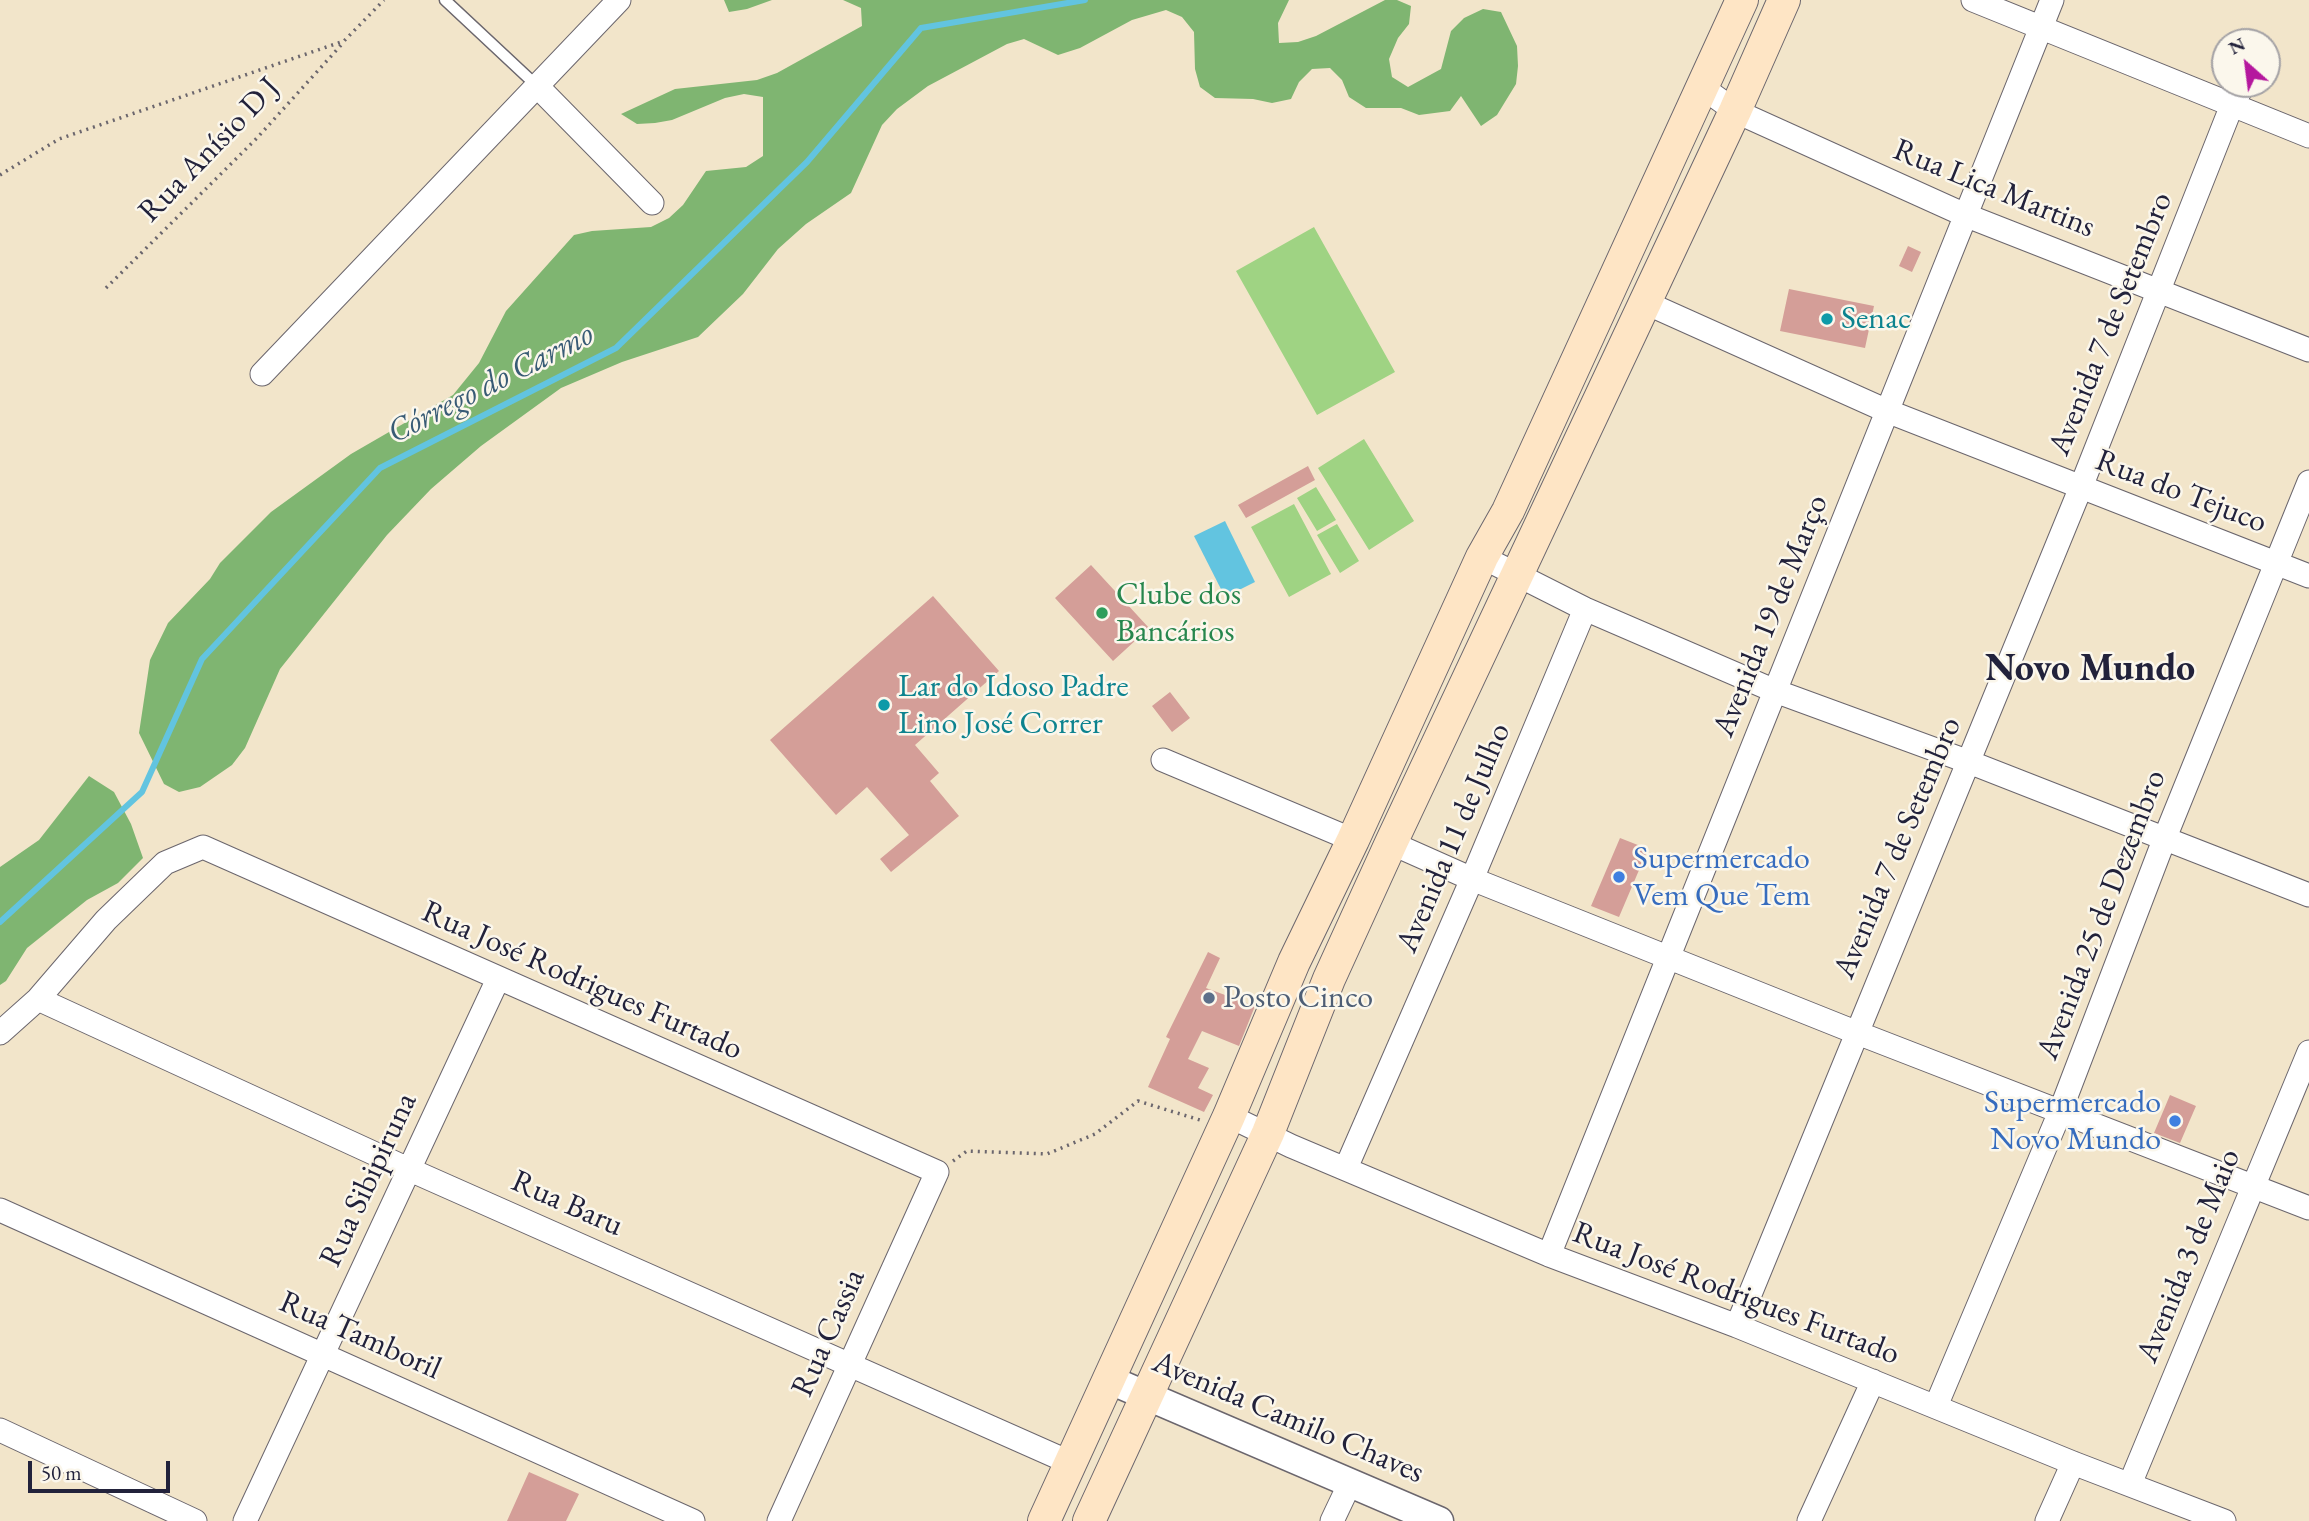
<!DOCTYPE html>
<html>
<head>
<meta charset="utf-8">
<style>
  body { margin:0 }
  #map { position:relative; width:2309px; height:1521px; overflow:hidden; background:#f2e5ca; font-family:"EB Garamond",serif }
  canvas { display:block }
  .north { position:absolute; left:2211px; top:28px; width:70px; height:70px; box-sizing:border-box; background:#fbf7ec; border:2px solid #a4a2a5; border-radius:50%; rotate:332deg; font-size:19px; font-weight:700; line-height:28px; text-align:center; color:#22223b }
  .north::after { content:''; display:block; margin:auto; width:24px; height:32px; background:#b5179e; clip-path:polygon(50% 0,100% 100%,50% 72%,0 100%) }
  .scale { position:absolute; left:28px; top:1461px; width:142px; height:32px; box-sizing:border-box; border:4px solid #22223b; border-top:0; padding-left:9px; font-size:21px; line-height:24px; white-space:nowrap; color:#22223b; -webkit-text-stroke:5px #fbf7ec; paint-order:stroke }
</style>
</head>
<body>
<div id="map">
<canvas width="2309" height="1521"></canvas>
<div class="north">N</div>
<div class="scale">50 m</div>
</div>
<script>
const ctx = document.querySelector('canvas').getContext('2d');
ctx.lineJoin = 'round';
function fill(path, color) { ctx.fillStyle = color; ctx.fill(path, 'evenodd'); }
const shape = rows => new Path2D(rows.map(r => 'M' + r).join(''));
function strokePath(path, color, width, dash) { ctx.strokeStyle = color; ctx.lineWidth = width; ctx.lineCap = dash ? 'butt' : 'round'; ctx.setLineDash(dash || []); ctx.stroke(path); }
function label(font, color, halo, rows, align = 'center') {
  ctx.font = font + ' "EB Garamond",serif'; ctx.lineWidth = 5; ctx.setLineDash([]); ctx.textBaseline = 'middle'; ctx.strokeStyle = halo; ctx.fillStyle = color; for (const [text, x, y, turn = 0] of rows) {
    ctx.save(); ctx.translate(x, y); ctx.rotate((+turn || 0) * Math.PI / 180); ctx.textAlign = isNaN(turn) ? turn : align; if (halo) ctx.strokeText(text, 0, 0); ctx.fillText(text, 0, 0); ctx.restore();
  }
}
fill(shape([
  [1314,227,1395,372,1317,415,1236,271],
  [1364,439,1414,521,1369,550,1318,468],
  [1316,487,1336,520,1317,531,1297,498],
  [1294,504,1331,574,1289,597,1251,527],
  [1337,524,1359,561,1340,573,1317,535]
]), '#9fd383');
fill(shape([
  [724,0,772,0,747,9,729,12],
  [843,0,1289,0,1278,23,1279,43,1298,42,1316,36,1385,0,1397,0,1411,6,1409,24,1398,38,1389,59,1392,77,1408,87,1441,69,1451,31,1464,18,1483,9,1501,12,1517,46,1518,66,1516,84,1497,115,1481,126,1461,96,1450,111,1419,115,1401,108,1366,108,1349,97,1342,80,1330,68,1312,69,1299,82,1291,99,1272,103,1253,99,1215,98,1200,87,1195,69,1194,32,1182,17,1166,10,1132,20,1080,48,1058,55,1024,39,1007,44,928,86,897,109,882,125,851,193,806,224,778,249,743,294,698,337,622,362,561,388,481,446,431,489,387,535,280,669,245,748,232,765,200,787,179,792,164,784,139,733,150,660,168,623,210,579,220,563,271,512,351,454,453,395,479,363,506,311,574,235,592,231,651,227,669,218,683,205,706,171,746,167,763,156,763,97,744,94,725,98,672,120,655,123,637,124,621,114,675,89,757,80,777,73,862,26,861,8],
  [89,776,114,792,131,824,143,858,118,883,87,900,27,948,6,981,0,985,0,867,39,840]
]), '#7fb571');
fill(shape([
  [1225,521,1255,582,1225,597,1194,536]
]), '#62c4e0');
strokePath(shape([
  [0,922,142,792,202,659,380,468,616,348,807,162,921,28,1085,0]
]), '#62c4e0', 6);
fill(shape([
  [1908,246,1921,252,1912,272,1899,266],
  [1789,289,1874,306,1865,348,1780,331],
  [1308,466,1315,480,1246,518,1238,505],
  [1091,565,1149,628,1113,661,1055,598],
  [933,596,999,671,915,745,939,773,930,781,959,816,891,872,880,859,909,835,867,787,836,815,770,740],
  [1170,692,1190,718,1172,732,1152,706],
  [1620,838,1648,849,1619,917,1591,906],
  [1208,952,1220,958,1206,988,1255,1006,1239,1046,1202,1031,1188,1059,1209,1068,1198,1088,1213,1095,1204,1112,1148,1087,1170,1039,1166,1037],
  [2170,1095,2196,1106,2180,1143,2154,1133],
  [529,1472,579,1494,566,1521,507,1521]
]), '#d49e98');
const service = shape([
  [445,0,537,86]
]);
const minor = shape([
  [1973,0,2309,136],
  [537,86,652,203],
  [1702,87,1735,111,1965,215,2309,350],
  [1644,302,1887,411,2309,576],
  [262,374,619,0],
  [1482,557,1585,609,1775,691,1969,762,2309,895],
  [1163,760,1353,840],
  [1391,843,1472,879,1855,1032,2309,1208],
  [38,999,408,1169,1071,1463],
  [0,1033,38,999,106,920,165,863,203,847,937,1172,779,1521],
  [1229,1116,1291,1146,1549,1255,1737,1326,2073,1463,2224,1521],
  [1346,1168,1472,879,1585,609],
  [0,1210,693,1521],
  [1549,1255,2052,0],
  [1737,1326,2081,487,2232,105,2244,84],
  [1936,1406,2060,1112,2164,840,2309,482],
  [0,1430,195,1521],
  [2130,1484,2309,1052],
  [245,1521,498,979],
  [1332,1521,1350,1483],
  [1809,1521,1873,1381],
  [2047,1521,2073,1463]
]);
const tertiary = shape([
  [1110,1380,1439,1521]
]);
const secondary = shape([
  [1044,1521,1229,1116,1294,962,1353,840,1482,557,1508,511,1742,0],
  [1089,1521,1268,1133,1329,979,1391,843,1735,111,1784,0]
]);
strokePath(service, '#6b666d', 13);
strokePath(minor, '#6b666d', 25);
strokePath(tertiary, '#6b666d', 31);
strokePath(secondary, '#6b666d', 34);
strokePath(shape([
  [0,175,59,139,344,41,384,0],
  [106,288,257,138,343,43],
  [953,1161,967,1151,1047,1154,1095,1134,1138,1101,1200,1120]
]), '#6b666d', 3.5, [2, 5]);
strokePath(service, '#fff', 10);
strokePath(minor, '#fff', 23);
strokePath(tertiary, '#fff', 28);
strokePath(secondary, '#fee5c5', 32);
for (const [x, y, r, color] of [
  [1827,319,7,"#0f9aa8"],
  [1102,613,7,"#2e9e5b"],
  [884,705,7,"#0f9aa8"],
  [1619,877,7,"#3f7fe0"],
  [1209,998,7,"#5c6f8a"],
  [2175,1121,7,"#3f7fe0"]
]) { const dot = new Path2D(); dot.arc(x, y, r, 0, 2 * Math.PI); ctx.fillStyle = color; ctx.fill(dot); strokePath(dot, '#fbf7ec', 2.5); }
label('32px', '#22223b', '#fbf7ec', [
  ["Rua Anísio D J",210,150,-46],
  ["Rua Lica Martins",1994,189,22],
  ["Avenida 7 de Setembro",2111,324,-68],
  ["Rua do Tejuco",2181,492,21],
  ["Avenida 19 de Março",1771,616,-68],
  ["Avenida 11 de Julho",1454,838,-67],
  ["Avenida 7 de Setembro",1898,848,-67],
  ["Avenida 25 de Dezembro",2102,915,-69],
  ["Rua José Rodrigues Furtado",582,981,24],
  ["Rua Sibipiruna",369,1180,-65],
  ["Rua Baru",567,1204,24],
  ["Avenida 3 de Maio",2189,1256,-68],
  ["Rua José Rodrigues Furtado",1736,1294,21],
  ["Rua Cassia",829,1333,-66],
  ["Rua Tamboril",360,1336,24],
  ["Avenida Camilo Chaves",1288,1418,23]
]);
label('32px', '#0d838f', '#fbf7ec', [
  ["Senac",1841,319],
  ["Lar do Idoso Padre",898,687],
  ["Lino José Correr",898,724]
], 'left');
label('32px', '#27864d', '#fbf7ec', [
  ["Clube dos",1116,595],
  ["Bancários",1116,632]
], 'left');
label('32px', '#366cbe', '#fbf7ec', [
  ["Supermercado",1633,859],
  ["Vem Que Tem",1633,896],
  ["Supermercado",2161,1103,"right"],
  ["Novo Mundo",2161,1140,"right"]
], 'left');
label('32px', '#4e5e75', '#fbf7ec', [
  ["Posto Cinco",1223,998]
], 'left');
label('italic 33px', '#385b75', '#fbf7ec', [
  ["Córrego do Carmo",491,384,-27]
]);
label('bold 38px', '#22223b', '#fbf7ec', [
  ["Novo Mundo",2090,670]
]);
</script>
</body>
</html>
